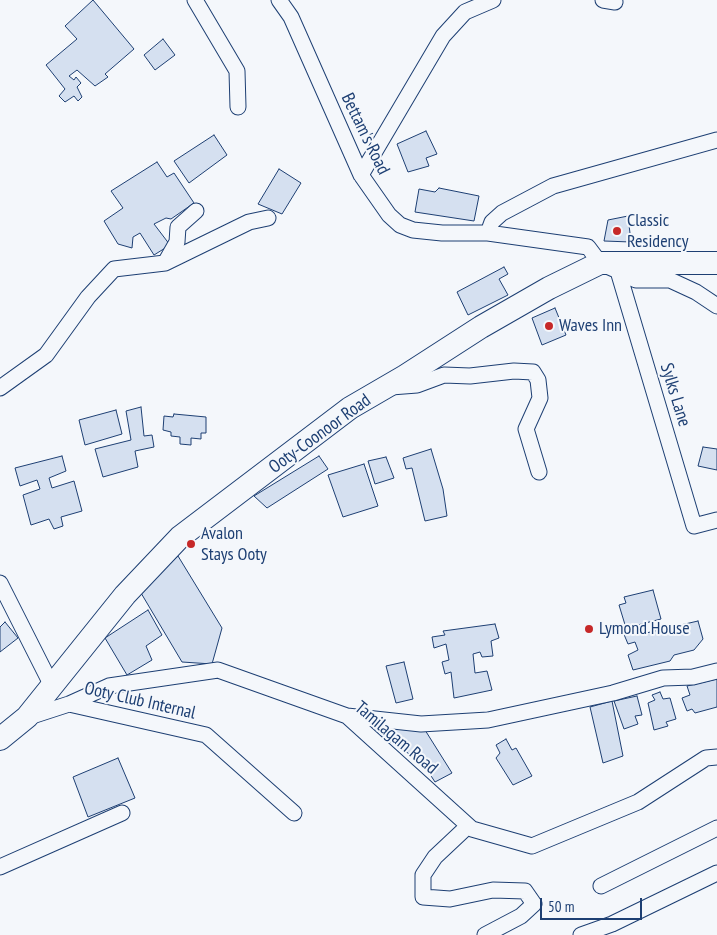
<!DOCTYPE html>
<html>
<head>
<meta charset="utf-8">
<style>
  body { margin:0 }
  #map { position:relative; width:717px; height:935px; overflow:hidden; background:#f4f7fb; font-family:"PT Sans Narrow",sans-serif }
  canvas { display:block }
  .scale { position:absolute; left:540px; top:898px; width:102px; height:22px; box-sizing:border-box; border:2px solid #1d3f73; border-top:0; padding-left:6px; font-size:15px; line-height:18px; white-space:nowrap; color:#1d3f73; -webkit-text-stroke:4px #f4f7fb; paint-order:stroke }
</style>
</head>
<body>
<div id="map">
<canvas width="717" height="935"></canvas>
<div class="scale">50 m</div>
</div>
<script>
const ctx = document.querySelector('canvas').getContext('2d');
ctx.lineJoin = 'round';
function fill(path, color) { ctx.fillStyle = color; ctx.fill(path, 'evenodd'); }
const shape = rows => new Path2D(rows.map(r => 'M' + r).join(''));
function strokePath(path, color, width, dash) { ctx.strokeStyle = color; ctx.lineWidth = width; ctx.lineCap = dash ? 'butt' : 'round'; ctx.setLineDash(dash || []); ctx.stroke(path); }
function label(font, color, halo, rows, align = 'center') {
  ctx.font = font + ' "PT Sans Narrow",sans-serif'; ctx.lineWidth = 4; ctx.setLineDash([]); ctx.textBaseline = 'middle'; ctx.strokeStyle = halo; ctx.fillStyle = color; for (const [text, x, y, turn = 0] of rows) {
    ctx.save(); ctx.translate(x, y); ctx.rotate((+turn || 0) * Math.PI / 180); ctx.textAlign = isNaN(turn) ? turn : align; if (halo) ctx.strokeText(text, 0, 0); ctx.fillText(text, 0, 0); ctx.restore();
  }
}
const building = shape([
  [93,0,134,49,105,74,108,77,95,86,77,70,69,76,74,80,76,77,81,83,77,87,82,97,78,101,74,96,65,102,59,96,65,89,46,65,77,39,65,26,93,0],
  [163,39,175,55,155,70,144,55,163,39],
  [426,131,437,154,426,158,429,166,408,172,397,144,426,131],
  [214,135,227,155,189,183,174,161,214,135],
  [157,162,167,177,174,173,194,203,171,219,166,218,154,224,170,245,154,255,140,233,133,237,132,248,118,244,104,221,123,208,111,191,157,162],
  [279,169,301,183,282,214,258,204,279,169],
  [439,188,479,196,474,221,415,212,419,189,435,192,439,188],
  [628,216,631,242,604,241,608,220,628,216],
  [504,267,508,274,499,279,508,295,468,315,457,292,504,267],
  [555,308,566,335,542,345,532,318,555,308],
  [141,407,144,436,152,435,154,447,135,451,138,467,103,477,95,449,131,440,126,411,141,407],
  [116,410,122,434,85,445,79,420,116,410],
  [174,414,206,417,206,433,201,433,201,439,191,438,191,445,180,444,180,437,171,436,171,432,163,430,164,416,173,417,174,414],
  [703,447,717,449,717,470,698,466,703,447],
  [431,449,443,489,447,516,425,521,412,468,406,469,403,458,431,449],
  [62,456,66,471,49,478,52,488,74,481,82,511,61,517,63,526,54,529,49,519,31,525,23,495,40,489,37,480,20,486,15,468,62,456],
  [319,456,328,469,267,508,254,496,319,456],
  [386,457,394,478,375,484,368,461,386,457],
  [364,464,378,506,343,517,328,475,364,464],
  [178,556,222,628,212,664,182,662,141,593,178,556],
  [653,590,661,619,626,628,619,605,626,603,624,597,653,590],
  [148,610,162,635,146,646,152,660,127,675,105,638,148,610],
  [698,621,703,639,694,650,674,655,670,661,633,670,628,655,638,650,635,642,628,644,623,632,643,626,646,633,698,621],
  [5,622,18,638,0,652,0,627,5,622],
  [495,624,499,638,491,641,493,656,482,657,480,652,473,654,475,673,487,671,492,690,454,698,451,672,445,674,442,662,449,660,446,644,434,648,432,637,445,635,443,631,495,624],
  [404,662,413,699,396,703,386,666,404,662],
  [717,679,717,707,695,713,692,709,687,711,682,698,690,695,687,686,717,679],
  [660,692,663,699,670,698,676,719,666,722,668,726,654,730,648,703,655,700,652,695,660,692],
  [637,696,642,715,635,716,638,724,624,729,614,701,637,696],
  [612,701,623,756,603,763,590,707,612,701],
  [371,722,425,730,452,773,435,782,424,765,401,748,370,730,371,722],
  [506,739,512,750,516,748,532,776,513,785,496,758,500,753,496,745,506,739],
  [118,758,135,798,88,817,73,777,118,758]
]);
fill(building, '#d5e0f0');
strokePath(building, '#1d3f73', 1);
const minor = shape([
  [195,0,237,71,238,107],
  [279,0,291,17,361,175,389,215,400,225,413,230,442,233,488,233,588,247,600,263,618,271,694,526,717,520],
  [603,0,615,2],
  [361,175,443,36,465,12,493,0],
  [488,233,492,222,502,213,553,186,717,140],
  [165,263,177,242,178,227,196,211],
  [618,271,636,280,670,280,696,292,717,306],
  [391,387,417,385,444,375,470,376,514,371,533,372,538,380,540,398,526,429,539,472],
  [0,388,46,355,88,297,114,269,165,263,249,222,268,218],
  [0,583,52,686],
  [69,704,206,735,294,813],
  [347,716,421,724,488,720,613,693,663,678,693,677,717,671],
  [29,717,69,704,109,686,218,670,347,716,472,829,532,846,638,802,706,758,717,757],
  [468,826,435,857,423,875,423,897,450,899,493,890,525,891,534,904,521,916,485,935],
  [0,867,122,813],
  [601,886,717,828],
  [581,935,612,924,717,873]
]);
const highway = shape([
  [0,739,27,717,125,595,180,537,350,408,405,376,481,327,549,288,600,263,717,263]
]);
strokePath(minor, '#1d3f73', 17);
strokePath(highway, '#1d3f73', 24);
strokePath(minor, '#f4f7fb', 15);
strokePath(highway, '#f4f7fb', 22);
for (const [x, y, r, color] of [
  [617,231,5,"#c62828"],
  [549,326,5,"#c62828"],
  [191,544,5,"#c62828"],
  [589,629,5,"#c62828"]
]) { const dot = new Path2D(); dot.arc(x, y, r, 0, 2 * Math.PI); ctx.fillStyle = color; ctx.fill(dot); strokePath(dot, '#f4f7fb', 2); }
label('18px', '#1d3f73', '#f4f7fb', [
  ["Bettam's Road",365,134,64],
  ["Sylks Lane",675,395,73],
  ["Ooty-Coonoor Road",320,434,-36],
  ["Ooty Club Internal",140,701,13],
  ["Tamilagam Road",396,738,40]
]);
label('18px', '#1d3f73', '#f4f7fb', [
  ["Classic",627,221],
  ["Residency",627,242],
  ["Waves Inn",559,326],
  ["Avalon",201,534],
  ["Stays Ooty",201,555],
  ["Lymond House",599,629]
], 'left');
</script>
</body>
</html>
